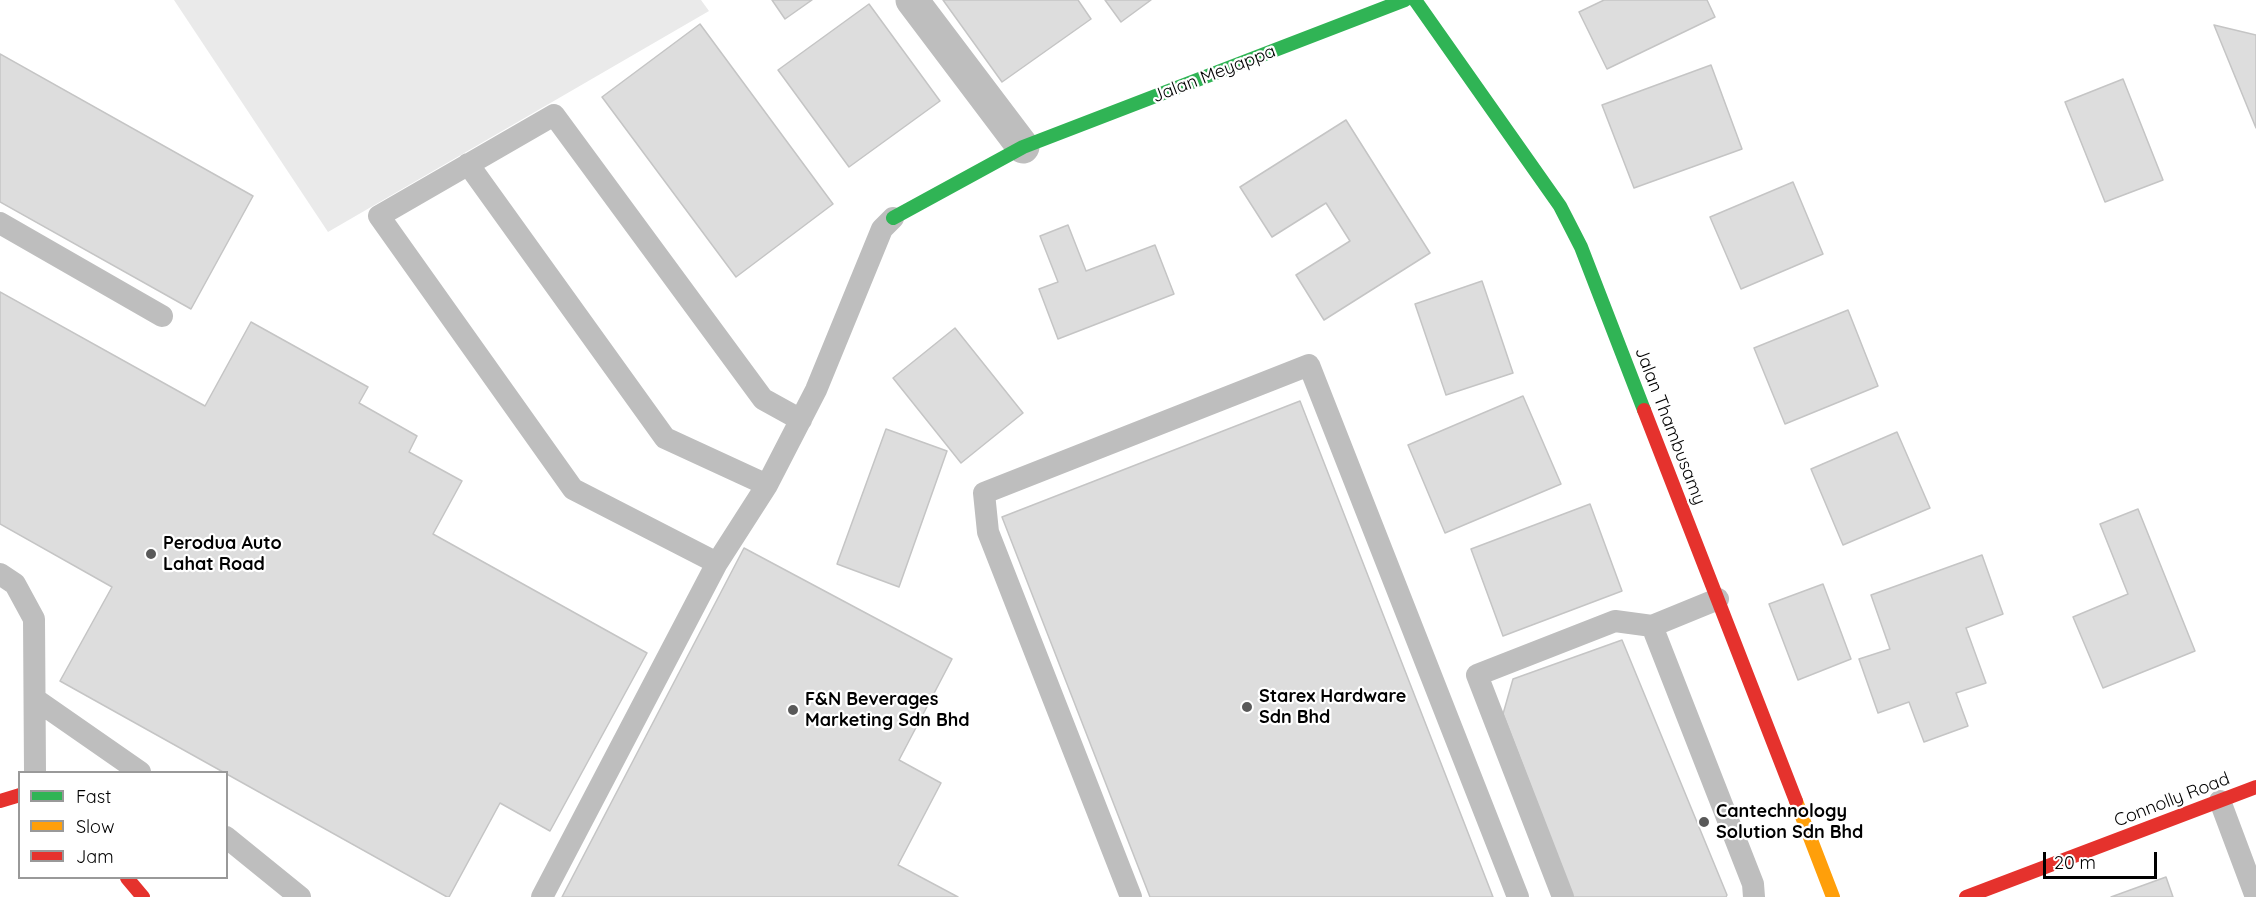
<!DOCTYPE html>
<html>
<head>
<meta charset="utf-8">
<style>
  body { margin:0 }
  #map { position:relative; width:2256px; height:897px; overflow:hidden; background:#fff; font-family:Quicksand,sans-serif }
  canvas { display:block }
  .legend { position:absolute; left:18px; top:771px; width:210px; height:108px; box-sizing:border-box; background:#fff; border:2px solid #999; margin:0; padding:8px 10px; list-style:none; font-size:18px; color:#000 }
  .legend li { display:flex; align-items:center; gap:12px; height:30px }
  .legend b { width:30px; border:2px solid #999 }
  .scale { position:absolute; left:2043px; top:852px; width:114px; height:27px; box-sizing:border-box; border:3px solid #000; border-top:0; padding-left:8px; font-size:18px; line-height:21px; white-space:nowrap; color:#000; -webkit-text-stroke:4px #fff; paint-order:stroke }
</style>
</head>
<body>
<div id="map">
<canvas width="2256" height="897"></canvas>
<ul class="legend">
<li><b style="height:8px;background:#30b455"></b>Fast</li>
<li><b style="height:8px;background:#ff9f0a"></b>Slow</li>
<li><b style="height:8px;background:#e5322d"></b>Jam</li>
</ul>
<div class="scale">20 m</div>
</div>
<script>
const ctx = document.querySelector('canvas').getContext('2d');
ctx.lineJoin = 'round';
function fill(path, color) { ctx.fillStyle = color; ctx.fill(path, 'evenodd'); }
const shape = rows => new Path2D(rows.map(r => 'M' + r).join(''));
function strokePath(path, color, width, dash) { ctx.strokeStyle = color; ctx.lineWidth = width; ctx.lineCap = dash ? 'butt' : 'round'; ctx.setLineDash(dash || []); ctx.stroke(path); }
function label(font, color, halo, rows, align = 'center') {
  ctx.font = font + ' Quicksand,sans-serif'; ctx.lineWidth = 4.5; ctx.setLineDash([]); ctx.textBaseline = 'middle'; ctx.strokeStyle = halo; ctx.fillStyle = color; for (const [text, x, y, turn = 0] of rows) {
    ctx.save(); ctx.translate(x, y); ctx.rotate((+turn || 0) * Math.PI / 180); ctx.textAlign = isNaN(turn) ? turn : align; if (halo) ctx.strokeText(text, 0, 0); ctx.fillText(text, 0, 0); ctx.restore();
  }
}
fill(shape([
  [174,0,701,0,709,11,328,232]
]), '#eaeaea');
const building = shape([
  [772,0,812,0,785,19,772,0],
  [943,0,1078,0,1091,19,1002,82,943,0],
  [1105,0,1151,0,1121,22,1105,0],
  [1604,0,1707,0,1715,17,1607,69,1579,12,1604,0],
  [869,4,940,101,849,167,778,70,869,4],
  [700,24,833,204,736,277,602,97,700,24],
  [2214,25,2256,35,2256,128,2214,25],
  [0,54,253,196,191,309,0,202,0,54],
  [1711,65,1742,149,1634,188,1602,105,1711,65],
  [2123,79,2163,180,2105,202,2065,102,2123,79],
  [1346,120,1430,253,1324,320,1296,275,1350,241,1326,203,1272,237,1240,187,1346,120],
  [1793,182,1823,254,1741,289,1710,217,1793,182],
  [1068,225,1086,271,1155,245,1174,294,1058,339,1039,289,1058,282,1040,236,1068,225],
  [1482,281,1513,373,1446,395,1415,304,1482,281],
  [0,292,205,406,251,322,368,387,359,403,417,436,409,452,462,481,433,534,647,653,550,831,500,803,449,897,447,897,60,681,112,587,0,524,0,292],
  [1848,310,1878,386,1785,424,1754,348,1848,310],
  [955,328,1023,413,961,463,893,378,955,328],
  [1523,396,1561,484,1445,533,1408,445,1523,396],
  [1300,401,1493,897,1150,897,1002,517,1300,401],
  [886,429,947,451,899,587,837,564,886,429],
  [1897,432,1930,508,1843,545,1811,469,1897,432],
  [1590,504,1622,591,1503,636,1471,549,1590,504],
  [2138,509,2195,651,2103,688,2073,617,2128,594,2100,524,2138,509],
  [744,548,952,659,899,760,941,783,898,865,958,897,562,897,744,548],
  [1982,555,2003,614,1966,628,1986,683,1956,693,1968,726,1924,742,1909,702,1878,713,1859,659,1890,649,1871,595,1982,555],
  [1823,584,1851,659,1798,680,1769,604,1823,584],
  [1622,640,1727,895,1726,897,1573,897,1503,714,1513,679,1622,640],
  [2166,877,2173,897,2111,897,2166,877]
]);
fill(building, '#ddd');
strokePath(building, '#c5c5c5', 1.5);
strokePath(shape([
  [468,164,665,438,767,485],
  [0,223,162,316],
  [717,563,573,489,379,216,554,115,763,399,801,420],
  [0,574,15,584,34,619,35,772],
  [1718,599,1652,626,1753,884,1754,897],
  [35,699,140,772],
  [2220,801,2256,897],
  [226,837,300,897],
  [542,897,717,563,767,485,816,390,882,229,893,218],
  [1131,897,988,532,984,493,1309,365,1518,897],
  [1563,897,1477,675,1615,621,1652,626]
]), '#bebebe', 22);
strokePath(shape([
  [912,0,1023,147]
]), '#bebebe', 33);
strokePath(shape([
  [1415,0,1560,206,1581,247,1644,410],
  [893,218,1023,147,1405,0]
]), '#30b455', 14);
strokePath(shape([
  [1796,801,1833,897]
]), '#ff9f0a', 14);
strokePath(shape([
  [1644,410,1796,801],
  [0,801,20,795],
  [127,878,143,897],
  [1966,897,2256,787]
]), '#e5322d', 14);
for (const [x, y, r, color] of [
  [151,554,6,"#595959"],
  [1247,707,6,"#595959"],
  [793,710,6,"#595959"],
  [1704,822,6,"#595959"]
]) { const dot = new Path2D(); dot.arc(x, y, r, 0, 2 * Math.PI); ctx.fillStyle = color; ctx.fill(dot); strokePath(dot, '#fff', 2); }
label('18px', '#000', '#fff', [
  ["Jalan Meyappa",1214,74,-21],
  ["Jalan Thambusamy",1670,426,69],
  ["Connolly Road",2172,800,-21]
]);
label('bold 18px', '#000', '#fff', [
  ["Perodua Auto",163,544],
  ["Lahat Road",163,565],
  ["Starex Hardware",1259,697],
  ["Sdn Bhd",1259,718],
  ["F&N Beverages",805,700],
  ["Marketing Sdn Bhd",805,721],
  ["Cantechnology",1716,812],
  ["Solution Sdn Bhd",1716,833]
], 'left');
</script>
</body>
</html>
